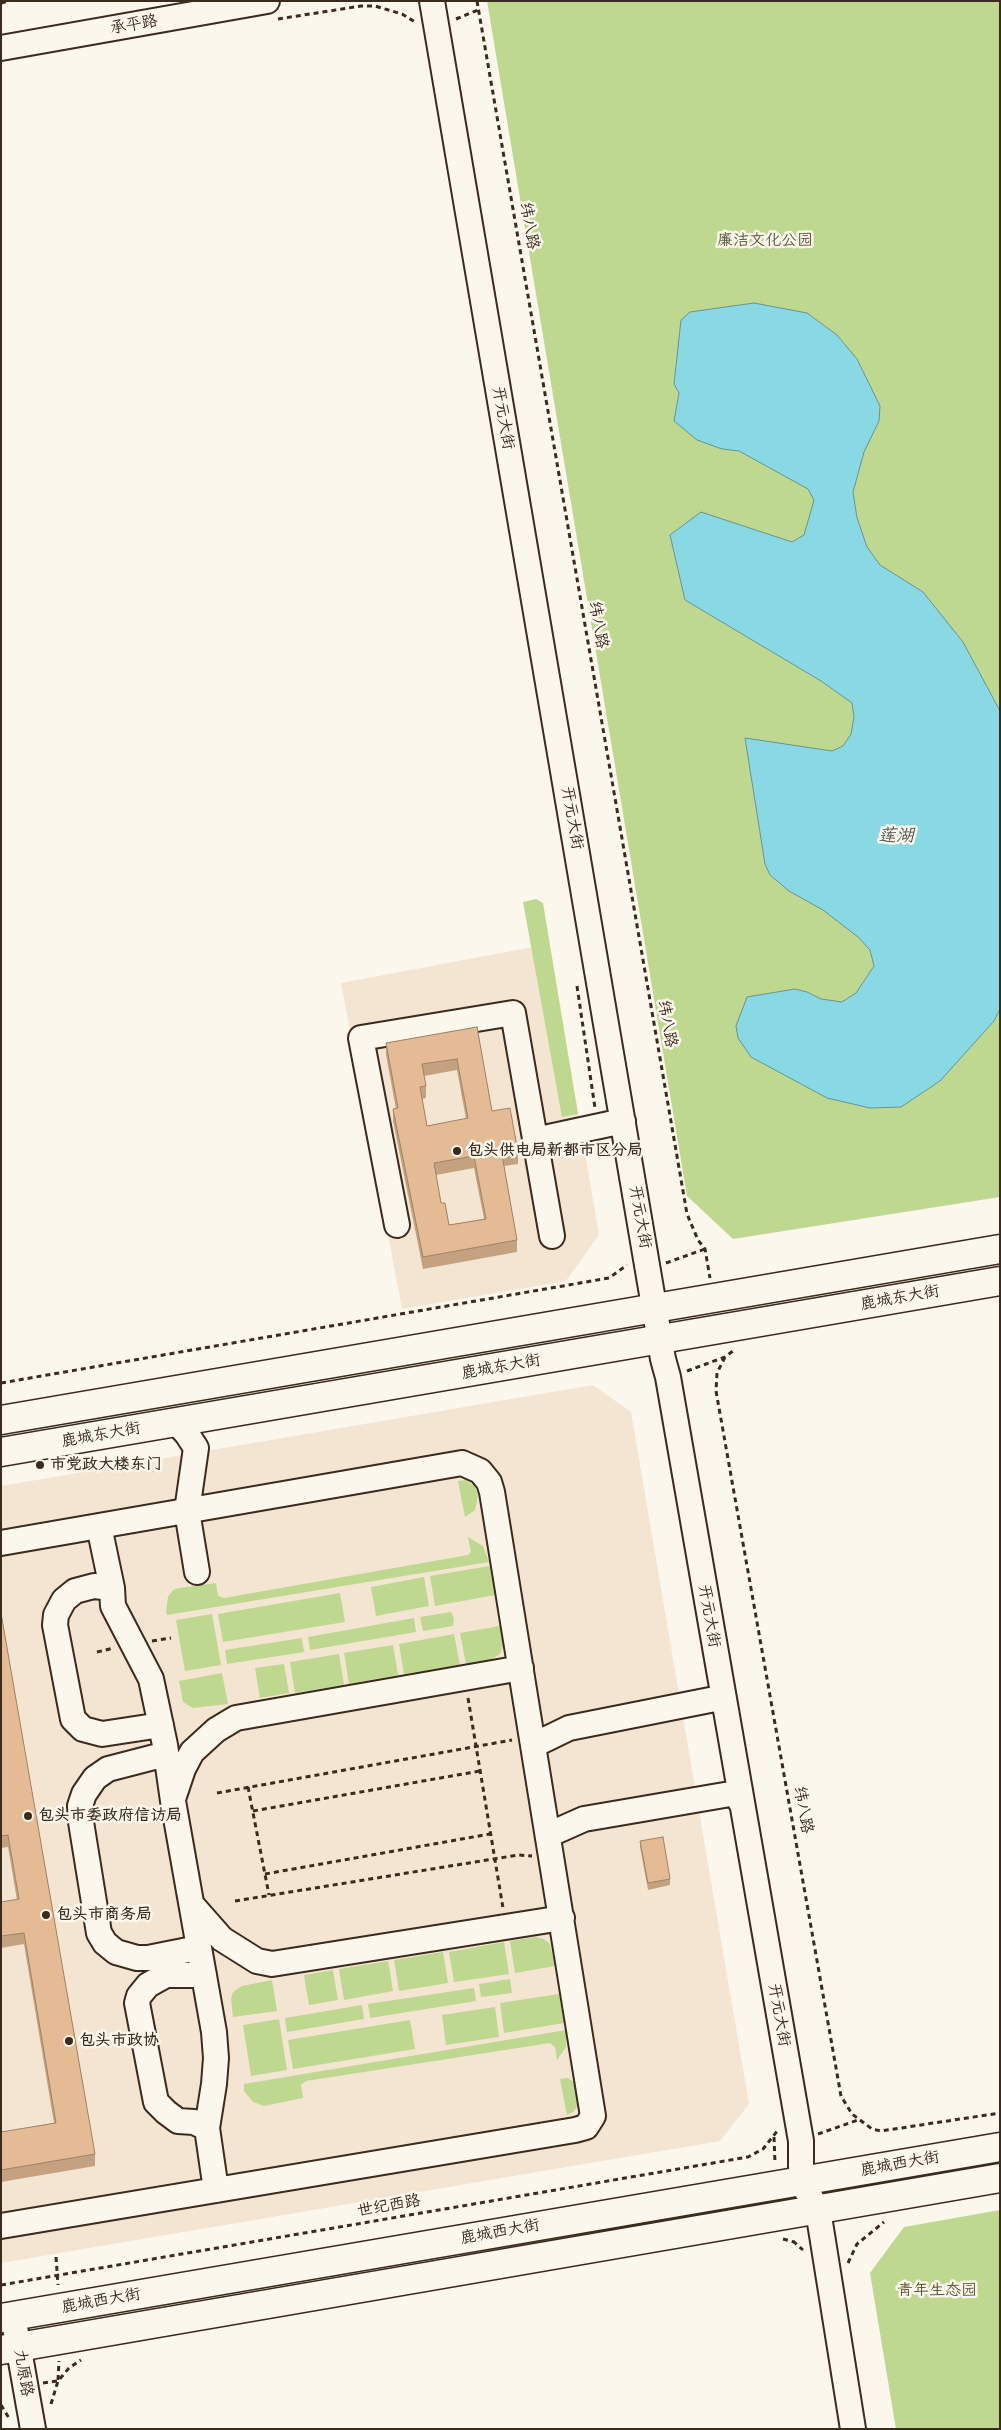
<!DOCTYPE html>
<html>
<head>
<meta charset="utf-8">
<style>
  body { margin:0 }
  #map { position:relative; width:1001px; height:2430px; overflow:hidden; background:#fbf7ec; font-family:"Patrick Hand",sans-serif }
  canvas { display:block }
  .frame { position:absolute; inset:0; border:2px solid #3b2a1e; pointer-events:none }
</style>
</head>
<body>
<div id="map">
<canvas width="1001" height="2430"></canvas>
<div class="frame"></div>
</div>
<script>
const ctx = document.querySelector('canvas').getContext('2d');
ctx.lineJoin = 'round';
function fill(path, color) { ctx.fillStyle = color; ctx.fill(path, 'evenodd'); }
const shape = rows => new Path2D(rows.map(r => 'M' + r).join(''));
function strokePath(path, color, width, dash) { ctx.strokeStyle = color; ctx.lineWidth = width; ctx.lineCap = dash ? 'butt' : 'round'; ctx.setLineDash(dash || []); ctx.stroke(path); }
function label(font, color, halo, rows, align = 'center') {
  ctx.font = font + ' "Patrick Hand","LXGW WenKai TC",sans-serif'; ctx.lineWidth = 5; ctx.setLineDash([]); ctx.textBaseline = 'middle'; ctx.strokeStyle = halo; ctx.fillStyle = color; for (const [text, x, y, turn = 0] of rows) {
    ctx.save(); ctx.translate(x, y); ctx.rotate((+turn || 0) * Math.PI / 180); ctx.textAlign = isNaN(turn) ? turn : align; if (halo) ctx.strokeText(text, 0, 0); ctx.fillText(text, 0, 0); ctx.restore();
  }
}
fill(shape([
  [549,944,599,1235,566,1281,402,1309,341,983],
  [593,1385,631,1412,749,2104,720,2141,1,2263,1,1486]
]), '#f4e5d2');
fill(shape([
  [487,1,1000,1,1000,1197,733,1239,687,1196],
  [536,899,543,903,578,1114,562,1117,523,902],
  [466,1480,475,1486,478,1496,475,1510,465,1517,458,1481],
  [468,1537,483,1546,489,1562,167,1615,166,1612,168,1597,173,1590,179,1588,216,1583,218,1596,224,1598,468,1555,471,1552],
  [490,1566,495,1595,435,1606,430,1576],
  [424,1577,429,1606,376,1616,371,1587],
  [340,1593,345,1622,223,1642,218,1614],
  [451,1612,454,1618,453,1626,423,1631,420,1617],
  [212,1614,221,1665,185,1671,176,1620],
  [414,1618,416,1632,310,1650,308,1637],
  [500,1626,503,1645,500,1654,490,1660,466,1664,460,1633],
  [454,1634,460,1665,404,1674,399,1644],
  [302,1638,304,1652,227,1664,225,1650],
  [393,1645,398,1675,349,1684,344,1653],
  [339,1654,344,1685,295,1693,290,1662],
  [284,1664,289,1693,260,1698,255,1668],
  [222,1673,228,1704,193,1708,183,1702,179,1681],
  [535,1937,544,1939,550,1944,555,1966,515,1973,510,1941],
  [504,1942,509,1974,454,1982,449,1952],
  [443,1952,448,1983,399,1991,394,1960],
  [388,1961,393,1991,344,2000,339,1969],
  [333,1970,338,2000,309,2005,304,1975],
  [510,1979,512,1993,481,1997,479,1984],
  [272,1980,277,2011,233,2017,231,1999,233,1992,242,1986],
  [474,1988,476,2001,370,2018,368,2004],
  [559,1994,564,2023,504,2033,500,2003],
  [362,2005,364,2019,287,2032,285,2018],
  [495,2007,499,2037,446,2045,442,2015],
  [279,2019,287,2070,251,2076,243,2025],
  [410,2020,415,2049,293,2069,288,2040],
  [566,2030,566,2047,557,2060,555,2047,550,2043,306,2081,301,2085,303,2098,264,2106,253,2102,244,2091,244,2084],
  [568,2078,577,2084,579,2104,573,2112,567,2115,560,2079],
  [1000,2210,1000,2429,896,2429,870,2273,904,2227]
]), '#bed88f');
const water = shape([
  [754,303,807,313,837,335,857,359,880,406,879,421,864,452,853,492,857,518,867,547,880,565,923,592,963,642,1000,711,1000,1009,994,1021,940,1081,901,1107,870,1108,827,1098,751,1057,738,1038,736,1026,747,997,795,989,807,992,821,999,842,1002,856,993,874,966,870,950,858,937,823,910,789,891,770,875,765,864,745,738,832,751,843,746,851,734,854,717,852,703,821,681,685,600,670,535,701,512,792,542,804,535,814,500,808,489,739,451,722,449,697,440,674,421,679,393,674,384,681,320,690,312,754,303]
]);
fill(water, '#89d9e5');
strokePath(water, '#6a9395', 1);
const minor = shape([
  [432,1,663,1359,668,1377,801,2141,801,2181,818,2210,853,2429],
  [1,48,267,1],
  [535,1140,623,1121],
  [397,1225,361,1038,513,1013,552,1236],
  [176,1422,187,1434,196,1448,187,1511,197,1572],
  [99,1526,112,1588,113,1606,151,1679,165,1745,173,1801,214,2032,216,2058,214,2084,207,2128,216,2190],
  [1,1543,462,1463,480,1471,489,1482,492,1492,593,2116,586,2127,575,2130,1,2226],
  [112,1588,94,1586,75,1591,64,1600,56,1615,55,1625,73,1719,83,1729,102,1734,161,1725],
  [534,1745,569,1728,720,1698,725,1707],
  [166,1754,108,1769,95,1778,84,1794,80,1806,81,1822,99,1933,105,1943,116,1952,137,1958,148,1958,198,1948],
  [174,1796,183,1769,192,1752,216,1730,236,1718,521,1668],
  [548,1835,584,1819,736,1793,741,1803],
  [192,1905,222,1939,257,1961,272,1964,562,1918],
  [204,1975,166,1975,148,1985,139,1996,137,2003,156,2102,166,2112,178,2121,194,2122,207,2128],
  [13,2316,33,2429]
]);
const major = shape([
  [1,1420,1000,1249],
  [1,1452,1000,1281],
  [1,2318,1000,2147],
  [1,2350,1000,2178]
]);
strokePath(minor, '#3b2a1e', 28);
strokePath(major, '#3b2a1e', 31);
strokePath(shape([
  [477,1,687,1214,698,1240,705,1249,710,1278],
  [1,3,9,1],
  [278,19,361,6,375,6,402,14,415,22],
  [456,19,478,10],
  [577,986,595,1108],
  [666,1263,705,1249],
  [725,1357,717,1373,716,1391,841,2096,852,2114,872,2129,881,2131,1000,2113],
  [687,1371,725,1357,733,1351],
  [1,1383,609,1278,627,1265],
  [152,1641,171,1638],
  [97,1652,114,1648],
  [468,1698,503,1908],
  [248,1787,269,1895],
  [217,1793,512,1740],
  [253,1811,480,1771],
  [265,1874,490,1834],
  [235,1901,518,1855,532,1856],
  [818,2134,858,2120],
  [774,2137,775,2163],
  [783,2239,794,2242],
  [793,2241,803,2250],
  [56,2257,58,2285],
  [848,2263,857,2244,884,2222],
  [1,2285,748,2157,763,2149,778,2130],
  [58,2380,59,2361],
  [43,2383,57,2381],
  [51,2404,58,2381,69,2368,81,2360],
  [1,2405,9,2418]
]), '#3b2a1e', 3, [5, 4]);
strokePath(minor, '#fbf7ec', 24);
strokePath(major, '#fbf7ec', 28);
fill(shape([
  [477,1027,492,1111,518,1152,518,1164,504,1166,517,1240,517,1252,423,1269,393,1121,393,1109,396,1109,386,1055,386,1043],
  [457,1070,466,1119,427,1126,422,1099,426,1098,426,1086,424,1076],
  [474,1168,484,1219,449,1225,441,1203,436,1175],
  [1,1613,95,2154,95,2166,1,2182,1,2132,54,2123,24,1944,1,1948,1,1902,17,1900,8,1847,1,1848],
  [640,1841,670,1879,670,1885,648,1890,640,1847]
]), '#c4a17f');
const building = shape([
  [477,1027,492,1111,510,1108,518,1152,502,1155,517,1240,423,1257,393,1109,398,1108,386,1043,477,1027],
  [457,1059,468,1118,427,1126,420,1087,426,1086,422,1064,457,1059],
  [474,1156,486,1219,449,1225,445,1203,441,1203,434,1163,474,1156],
  [1,1613,95,2154,1,2170,1,2132,56,2123,24,1933,1,1936,1,1902,19,1899,8,1835,1,1836,1,1613],
  [663,1837,670,1879,648,1883,640,1841,663,1837]
]);
fill(building, '#e4bb94');
strokePath(building, '#a08368', 1);
for (const [x, y, r, color] of [
  [457,1151,5,"#3b2a1e"],
  [40,1465,5,"#3b2a1e"],
  [28,1816,5,"#3b2a1e"],
  [46,1915,5,"#3b2a1e"],
  [69,2041,5,"#3b2a1e"]
]) { const dot = new Path2D(); dot.arc(x, y, r, 0, 2 * Math.PI); ctx.fillStyle = color; ctx.fill(dot); strokePath(dot, '#fbf7ec', 2); }
label('16px', '#3b2a1e', '#fbf7ec', [
  ["承平路",134,25,-10],
  ["纬八路",529,226,80],
  ["开元大街",503,418,80],
  ["纬八路",598,625,80],
  ["开元大街",572,818,80],
  ["纬八路",667,1024,80],
  ["开元大街",640,1217,80],
  ["鹿城东大街",900,1298,-10],
  ["鹿城东大街",501,1367,-10],
  ["鹿城东大街",101,1435,-10],
  ["开元大街",709,1616,80],
  ["纬八路",803,1810,80],
  ["开元大街",779,2015,80],
  ["鹿城西大街",900,2164,-10],
  ["世纪西路",389,2206,-10],
  ["鹿城西大街",500,2232,-10],
  ["鹿城西大街",101,2301,-10],
  ["九原路",23,2373,80]
]);
label('16px', '#5c563a', '#fbf7ec', [
  ["廉洁文化公园",765,241],
  ["青年生态园",937,2291]
]);
label('bold 16px', '#3b2a1e', '#fbf7ec', [
  ["包头供电局新都市区分局",467,1151],
  ["市党政大楼东门",50,1465],
  ["包头市委政府信访局",38,1816],
  ["包头市商务局",56,1915],
  ["包头市政协",79,2041]
], 'left');
label('italic 18px', '#4e5650', '#fbf7ec', [
  ["莲湖",896,836]
]);
</script>
</body>
</html>
